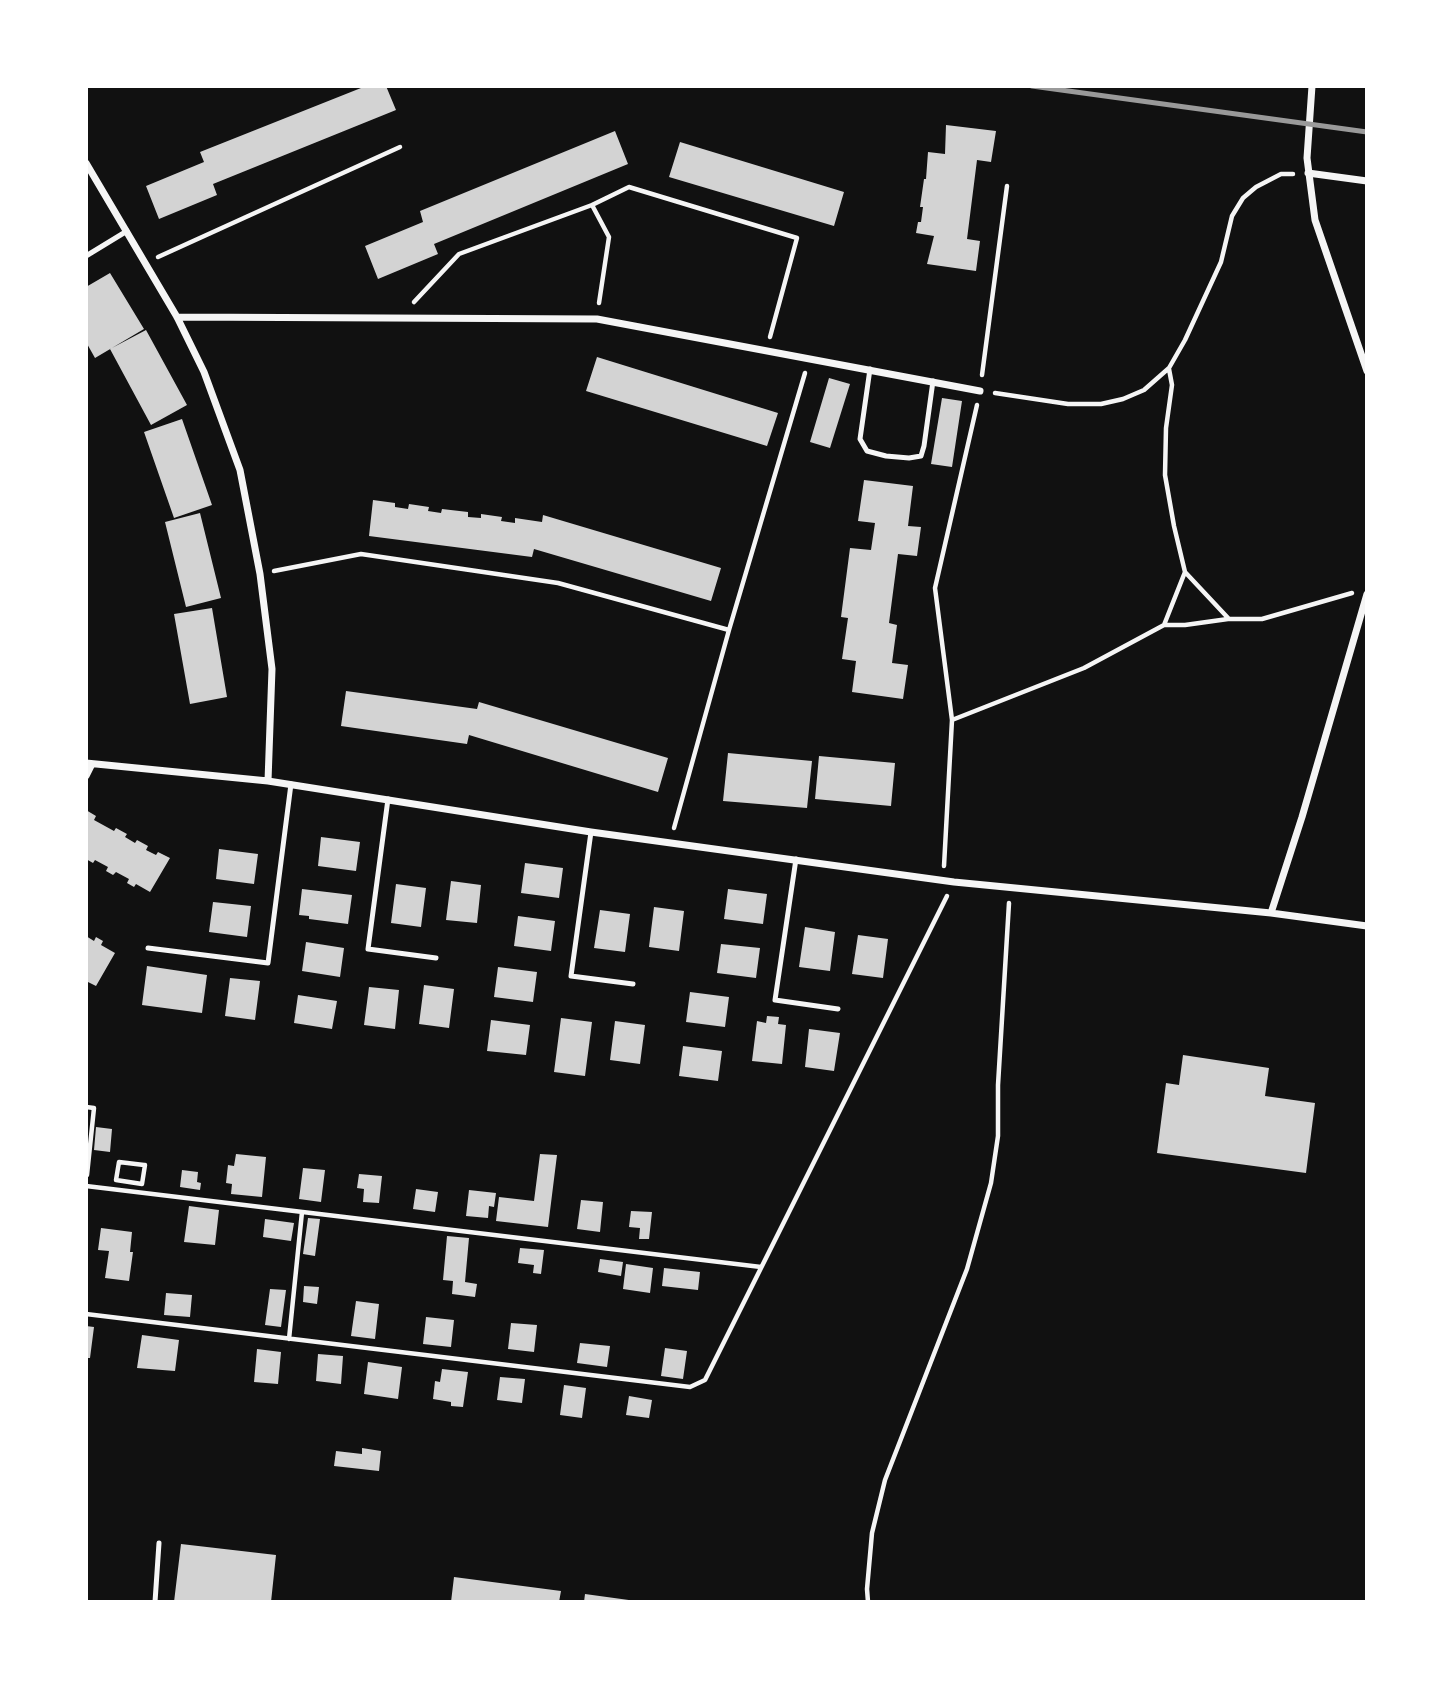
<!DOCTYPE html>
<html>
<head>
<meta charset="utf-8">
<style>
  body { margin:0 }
  #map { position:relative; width:1453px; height:1688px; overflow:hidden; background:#111; font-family:"Golos Text",sans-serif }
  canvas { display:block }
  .frame { position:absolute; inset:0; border:88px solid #fff; pointer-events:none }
</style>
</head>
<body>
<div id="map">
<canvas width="1453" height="1688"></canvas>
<div class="frame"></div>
</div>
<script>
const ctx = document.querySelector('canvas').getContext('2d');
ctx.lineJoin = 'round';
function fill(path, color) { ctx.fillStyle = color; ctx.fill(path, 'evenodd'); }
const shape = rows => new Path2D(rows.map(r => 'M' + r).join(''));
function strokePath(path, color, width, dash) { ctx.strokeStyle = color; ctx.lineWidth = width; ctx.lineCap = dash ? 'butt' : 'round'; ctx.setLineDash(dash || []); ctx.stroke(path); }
fill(shape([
  [366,86,386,86,396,110,213,184,217,195,159,219,146,186,204,162,200,152],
  [946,125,996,131,991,162,977,160,967,239,980,241,976,271,927,264,934,236,916,233,918,222,921,222,923,207,920,207,924,179,926,179,928,152,945,154],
  [615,131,628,164,434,244,438,254,378,279,365,246,423,222,420,211],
  [680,142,844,192,834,226,669,177],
  [110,273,144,329,95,358,86,342,86,287],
  [146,330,187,405,151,425,110,349],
  [597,357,778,413,767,446,586,391],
  [829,378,850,384,830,448,810,442],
  [942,398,962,401,952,467,931,464],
  [182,419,212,505,174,518,144,432],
  [864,480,913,486,908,526,921,527,917,556,898,554,889,623,897,625,892,663,908,665,903,699,852,692,856,661,842,659,848,618,841,617,850,548,871,550,875,523,858,521],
  [373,500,395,503,395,507,408,509,409,504,429,507,428,511,441,513,442,509,468,512,468,517,481,518,481,514,502,517,501,521,515,523,515,518,542,522,543,515,721,568,711,601,534,549,532,557,369,536],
  [200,513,221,598,186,607,165,522],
  [212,608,227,697,190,704,174,614],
  [346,691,477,709,479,702,668,758,658,792,469,735,467,744,341,726],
  [728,753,812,761,807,808,723,801],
  [819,756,895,763,891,806,815,799],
  [86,810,96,816,94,820,114,831,116,828,127,834,125,837,135,843,137,840,148,846,146,850,156,855,158,852,170,858,150,892,136,884,134,887,127,883,129,879,116,872,113,875,106,871,108,867,95,860,93,863,86,859],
  [321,837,360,842,356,871,318,866],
  [219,849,258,854,254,884,216,879],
  [525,863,563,868,559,898,521,893],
  [451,881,481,885,477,923,446,920],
  [396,884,426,888,421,927,391,923],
  [302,889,352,895,348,924,309,919,309,916,299,915],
  [728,889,767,894,763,924,724,919],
  [213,902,251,906,247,937,209,932],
  [654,907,684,911,679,951,649,947],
  [600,910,630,914,625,952,594,948],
  [518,916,555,921,551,951,514,946],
  [805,927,835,932,830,971,799,967],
  [858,935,888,939,883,978,852,974],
  [86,936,94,941,96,937,103,941,101,945,115,953,96,986,86,981],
  [306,942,344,948,340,977,302,971],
  [721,944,760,948,756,978,717,973],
  [147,966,207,975,202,1013,142,1005],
  [498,967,537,972,533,1002,494,997],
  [230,978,260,981,255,1020,225,1016],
  [424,985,454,989,449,1028,419,1024],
  [369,987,399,990,395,1029,364,1025],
  [690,992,729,997,725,1027,686,1022],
  [298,995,337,1001,332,1029,294,1023],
  [767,1016,779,1017,778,1024,786,1025,782,1064,752,1061,757,1021,766,1023],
  [561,1018,592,1022,585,1076,554,1072],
  [491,1020,530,1025,526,1055,487,1051],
  [615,1021,645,1025,640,1064,610,1060],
  [809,1029,840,1033,834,1071,805,1067],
  [683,1046,722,1051,718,1081,679,1076],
  [1183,1055,1269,1068,1265,1096,1315,1103,1306,1173,1157,1153,1166,1083,1179,1085],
  [96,1127,112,1129,110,1152,94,1150],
  [236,1154,266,1157,262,1197,231,1194,232,1184,226,1183,228,1165,234,1166],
  [540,1154,557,1155,548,1227,496,1221,499,1197,534,1201],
  [303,1168,325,1170,321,1202,299,1199],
  [182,1170,198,1172,197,1182,201,1183,200,1190,180,1187],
  [359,1174,382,1176,379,1203,363,1202,364,1189,357,1188],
  [416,1189,438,1192,435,1212,413,1209],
  [469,1190,496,1193,494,1207,489,1206,488,1218,466,1216],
  [581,1200,603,1202,600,1232,577,1229],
  [189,1206,219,1210,215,1245,184,1242],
  [631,1211,652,1212,649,1239,639,1239,640,1228,629,1227],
  [308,1218,320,1219,315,1256,303,1254],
  [265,1219,294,1223,291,1241,263,1237],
  [101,1228,132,1232,130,1252,133,1252,129,1281,105,1278,109,1251,98,1250],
  [447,1236,469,1238,465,1282,477,1284,475,1297,452,1294,453,1281,443,1280],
  [520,1248,544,1250,541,1274,533,1273,534,1265,518,1263],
  [600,1259,623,1262,621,1276,598,1272],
  [626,1264,653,1268,650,1293,623,1289],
  [664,1268,700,1272,698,1290,662,1286],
  [304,1286,319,1287,317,1304,303,1302],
  [270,1289,286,1290,281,1327,265,1325],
  [166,1293,192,1295,190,1317,164,1315],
  [356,1301,379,1304,375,1339,351,1336],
  [426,1317,454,1320,451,1347,423,1344],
  [511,1323,537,1325,534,1352,508,1349],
  [86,1326,94,1327,90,1358,86,1358],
  [142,1335,179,1340,175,1371,137,1368],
  [580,1343,610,1346,607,1367,577,1363],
  [665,1348,687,1351,683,1379,661,1376],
  [257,1349,281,1352,278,1384,254,1382],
  [318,1354,343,1356,341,1384,316,1381],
  [368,1362,402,1367,398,1399,364,1394],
  [442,1369,468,1372,463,1407,451,1406,451,1402,433,1399,435,1381,440,1382],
  [500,1377,525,1379,522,1403,497,1400],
  [564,1385,586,1388,582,1418,560,1415],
  [629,1396,652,1400,649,1418,626,1415],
  [362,1448,381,1451,379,1471,334,1466,336,1451,362,1454],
  [181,1544,276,1555,271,1602,174,1602],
  [454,1577,561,1591,559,1602,451,1602],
  [585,1594,636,1601,636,1602,584,1602]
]), '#d3d3d3');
strokePath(shape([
  [592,205,609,237,599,303],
  [158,257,400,147],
  [414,302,459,254,592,205,629,187,797,238,770,337],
  [1169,369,1172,385,1166,428,1165,475,1174,526,1185,572,1229,619,1262,619,1352,593],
  [982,375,1007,186],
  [995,393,1068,404,1101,404,1123,399,1144,390,1169,368,1185,340,1221,262,1232,216,1243,198,1256,187,1281,174,1293,174],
  [274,571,361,554,558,583,729,630],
  [1164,625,1185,572],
  [952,720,1084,668,1164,625,1185,625,1228,619],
  [674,828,729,630,805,373],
  [944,866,952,720,935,588,977,405],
  [86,1107,94,1108,87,1175],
  [144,1165,119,1162,116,1180,142,1184,145,1165],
  [86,1186,761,1267],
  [86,1314,690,1387,705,1380,947,896],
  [289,1339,302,1212],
  [868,1602,867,1589,872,1533,885,1480,967,1269,991,1183,998,1136,998,1085,1009,903]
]), '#f5f5f5', 4.5);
strokePath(shape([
  [86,256,127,231],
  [870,369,860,439,867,451,886,456,909,458,921,456,924,446,933,381],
  [388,799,368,949,436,958],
  [591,832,571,976,633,984],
  [796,859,775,1000,838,1009],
  [148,948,268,963,291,784],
  [155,1602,159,1543]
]), '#f5f5f5', 5);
strokePath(shape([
  [1312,86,1307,158,1315,220,1367,371],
  [86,163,177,317,204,372,240,470,260,574,272,669,268,781],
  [1308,173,1367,181],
  [177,317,597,319,980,391],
  [86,763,268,781,591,832,954,882,1271,913,1367,926],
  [86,776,92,764],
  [1271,913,1302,817,1367,594]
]), '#f5f5f5', 7);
strokePath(shape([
  [1032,86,1367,132]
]), '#9a9a9a', 5);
</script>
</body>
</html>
